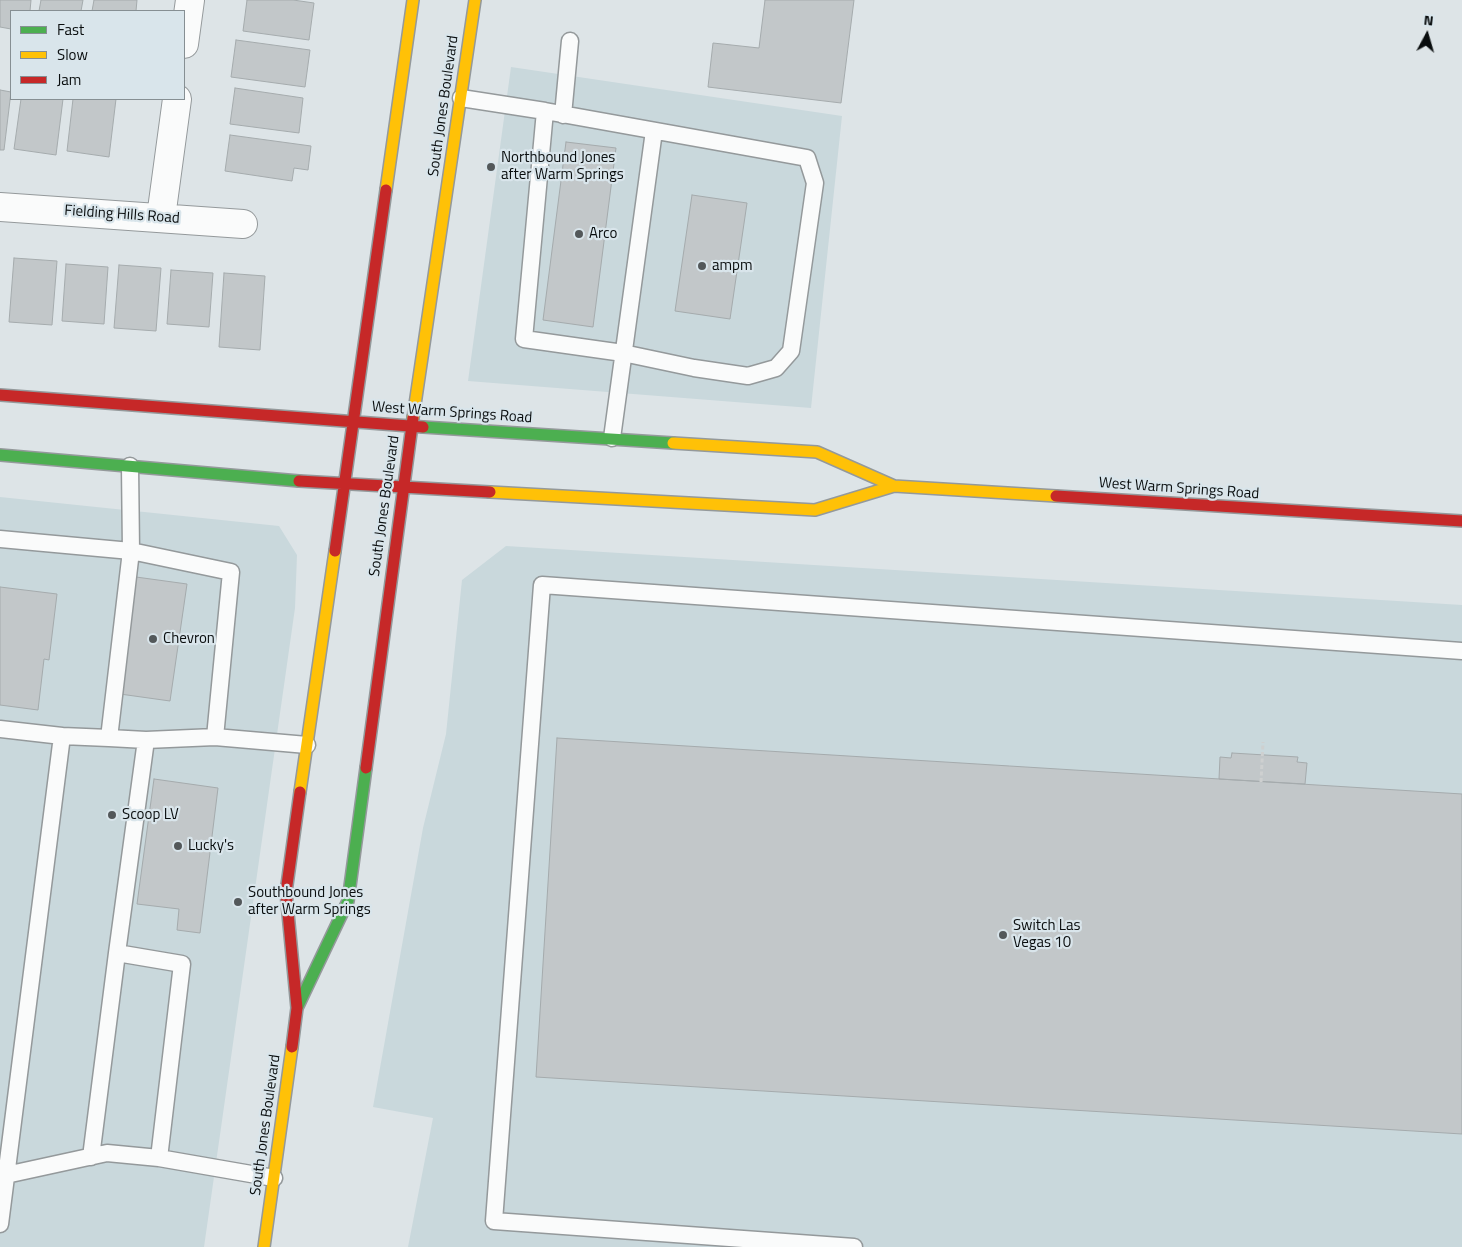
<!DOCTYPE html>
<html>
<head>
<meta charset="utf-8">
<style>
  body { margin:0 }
  #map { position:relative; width:1462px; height:1247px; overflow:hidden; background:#dde4e7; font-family:"Titillium Web",sans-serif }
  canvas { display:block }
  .legend { position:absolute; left:10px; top:10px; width:175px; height:90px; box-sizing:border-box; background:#d9e5eb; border:1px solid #868f93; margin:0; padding:6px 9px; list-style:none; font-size:15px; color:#090d0e }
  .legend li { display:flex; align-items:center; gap:10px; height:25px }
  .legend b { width:25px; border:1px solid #868f93 }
  .north { position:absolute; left:1402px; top:10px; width:50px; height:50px; -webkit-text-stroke:4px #d9e5eb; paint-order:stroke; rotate:6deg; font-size:14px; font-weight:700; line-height:20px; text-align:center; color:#090d0e }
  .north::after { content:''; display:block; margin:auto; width:18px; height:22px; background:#090d0e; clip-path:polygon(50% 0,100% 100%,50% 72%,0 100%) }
</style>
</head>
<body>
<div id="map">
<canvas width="1462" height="1247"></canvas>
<ul class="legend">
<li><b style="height:6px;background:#4caf50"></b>Fast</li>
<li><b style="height:6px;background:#ffc107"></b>Slow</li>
<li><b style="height:6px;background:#c62828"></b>Jam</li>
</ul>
<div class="north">N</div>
</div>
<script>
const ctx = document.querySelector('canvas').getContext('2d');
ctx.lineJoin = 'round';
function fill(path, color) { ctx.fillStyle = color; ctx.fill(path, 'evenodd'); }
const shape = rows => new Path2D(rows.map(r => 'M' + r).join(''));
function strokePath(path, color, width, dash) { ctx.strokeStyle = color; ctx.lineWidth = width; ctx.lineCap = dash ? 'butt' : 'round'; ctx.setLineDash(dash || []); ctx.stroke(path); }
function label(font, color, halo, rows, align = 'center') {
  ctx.font = font + ' "Titillium Web",sans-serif'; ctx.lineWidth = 4.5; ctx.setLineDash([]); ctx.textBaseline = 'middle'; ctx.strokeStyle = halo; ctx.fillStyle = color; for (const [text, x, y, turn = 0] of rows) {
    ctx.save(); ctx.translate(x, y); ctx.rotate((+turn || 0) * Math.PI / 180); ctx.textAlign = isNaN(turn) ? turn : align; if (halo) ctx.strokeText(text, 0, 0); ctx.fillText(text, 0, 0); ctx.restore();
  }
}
fill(shape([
  [511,67,842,116,811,408,468,381],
  [0,497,279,526,297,555,295,608,204,1247,0,1247],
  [506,546,1462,605,1462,1247,408,1247,433,1118,373,1107,423,828,446,734,462,580]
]), '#c9d8dc');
const building = shape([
  [0,0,31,0,30,11,11,11,11,29,0,27,0,0],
  [41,0,83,0,81,11,39,11,41,0],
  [94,0,137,0,136,11,92,11,94,0],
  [247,0,293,0,314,3,309,40,243,31,247,0],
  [765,0,854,0,841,103,708,87,713,43,759,48,765,0],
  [236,40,310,50,305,87,231,77,236,40],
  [235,88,303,98,299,133,230,124,235,88],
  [0,90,11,92,4,150,0,150,0,90],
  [21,99,63,99,56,155,14,149,21,99],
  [73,99,116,99,109,157,67,151,73,99],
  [230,135,311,146,308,170,294,168,292,181,225,171,230,135],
  [566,142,616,148,593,327,543,320,566,142],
  [692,195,747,203,730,319,675,311,692,195],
  [14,258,57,261,52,325,9,322,14,258],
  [66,264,108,267,104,324,62,321,66,264],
  [119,265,161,268,156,331,114,328,119,265],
  [171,270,213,273,209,327,167,324,171,270],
  [224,273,265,276,260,350,219,347,224,273],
  [136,577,187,584,170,701,120,694,136,577],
  [0,587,57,594,49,660,44,659,38,710,0,705,0,587],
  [557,738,1462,794,1462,1134,536,1077,557,738],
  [1232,753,1298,757,1297,762,1307,763,1305,784,1219,779,1220,757,1231,758,1232,753],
  [154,779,218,788,200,933,177,930,179,909,137,904,154,779]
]);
fill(building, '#c2c7c9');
strokePath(building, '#a5abad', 1);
const lane = shape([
  [461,98,545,111,807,158,815,183,791,351,776,368,748,376,694,368,623,353,524,339,545,111],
  [563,115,570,41],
  [612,438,654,131],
  [0,539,131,551,231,572,215,737],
  [0,729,62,736,109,738,146,740,215,737,307,745],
  [109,738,131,551,130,466],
  [117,953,182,964,159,1158],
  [91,1157,117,953,146,740],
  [6,1175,107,1153,159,1158,274,1178],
  [0,1224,62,736],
  [854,1247,494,1221,542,585,1462,651]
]);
const street = shape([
  [184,44,190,0],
  [0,207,243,224],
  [161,217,177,99]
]);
const fast = shape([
  [423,427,673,443],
  [0,455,299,481],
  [298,1006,348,901,366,768]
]);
const slow = shape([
  [386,190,413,0],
  [413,418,475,0],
  [673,443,817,452,894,486,1056,496],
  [490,492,815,510,894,486],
  [300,792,335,551],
  [264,1247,292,1047]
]);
const jam = shape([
  [0,395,423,427],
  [299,481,490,492],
  [1056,496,1462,521],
  [335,551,386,190],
  [366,768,413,418],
  [292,1047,297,1008,286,892,300,792]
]);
strokePath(lane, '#94999b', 19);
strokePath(street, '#94999b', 30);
strokePath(fast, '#94999b', 14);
strokePath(slow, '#94999b', 14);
strokePath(jam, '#94999b', 14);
strokePath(shape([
  [1261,782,1263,742]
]), '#ced0d0', 3, [4, 2.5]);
strokePath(lane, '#fafbfb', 16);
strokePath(street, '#fafbfb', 28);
strokePath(fast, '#4caf50', 11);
strokePath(slow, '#ffc107', 11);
strokePath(jam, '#c62828', 11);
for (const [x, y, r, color] of [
  [491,167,5,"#53585a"],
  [579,234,5,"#53585a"],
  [702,266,5,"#53585a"],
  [153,639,5,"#53585a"],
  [112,815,5,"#53585a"],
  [178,846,5,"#53585a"],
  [238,902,5,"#53585a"],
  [1003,935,5,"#53585a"]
]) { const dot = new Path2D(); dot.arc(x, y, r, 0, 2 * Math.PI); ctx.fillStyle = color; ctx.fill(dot); strokePath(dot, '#d9e5eb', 2); }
label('15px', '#090d0e', '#d9e5eb', [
  ["South Jones Boulevard",444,106,-82],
  ["Fielding Hills Road",122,215,4],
  ["West Warm Springs Road",452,413,4],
  ["West Warm Springs Road",1179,489,4],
  ["South Jones Boulevard",385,506,-82],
  ["South Jones Boulevard",266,1125,-82]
]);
label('15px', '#090d0e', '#d9e5eb', [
  ["Northbound Jones",501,158],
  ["after Warm Springs",501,175],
  ["Arco",589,234],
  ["ampm",712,266],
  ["Chevron",163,639],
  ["Scoop LV",122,815],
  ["Lucky's",188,846],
  ["Southbound Jones",248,893],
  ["after Warm Springs",248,910],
  ["Switch Las",1013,926],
  ["Vegas 10",1013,943]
], 'left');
</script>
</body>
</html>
